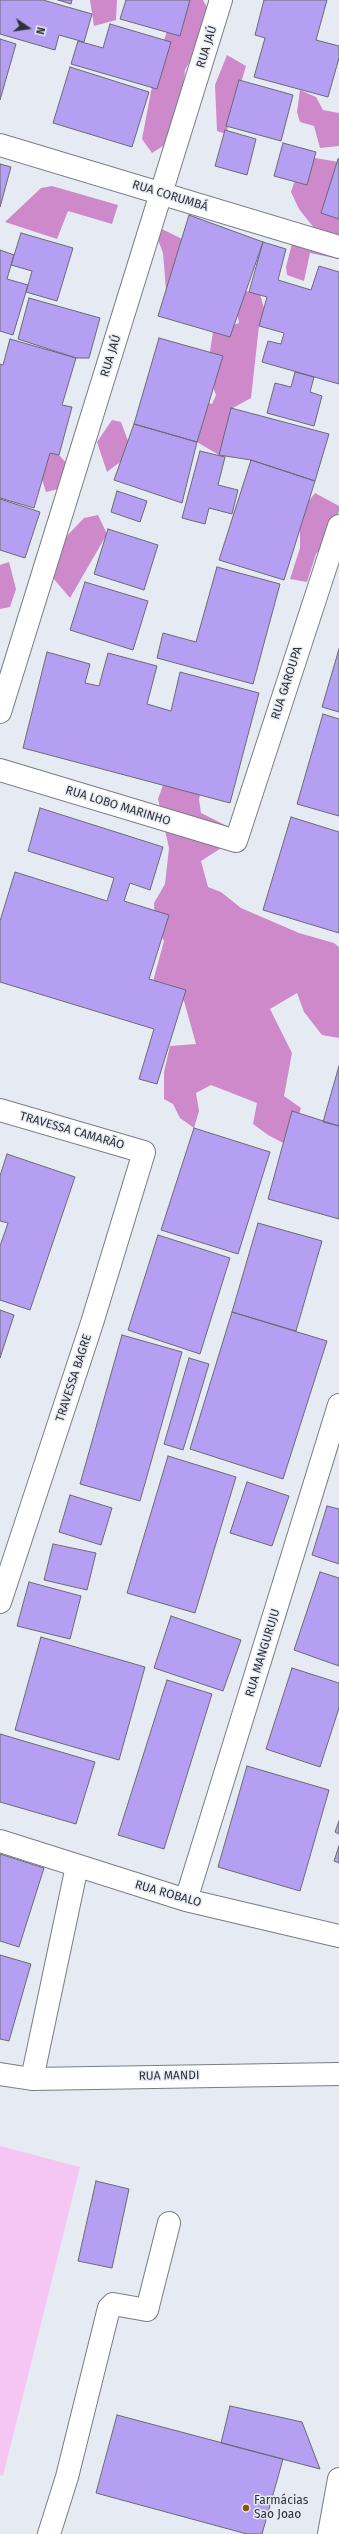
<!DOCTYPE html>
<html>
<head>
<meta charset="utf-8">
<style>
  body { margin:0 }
  #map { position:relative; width:339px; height:2534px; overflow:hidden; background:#e6ebf3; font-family:"Fira Sans",sans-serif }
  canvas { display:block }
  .north { position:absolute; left:8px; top:8px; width:40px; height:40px; -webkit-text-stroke:3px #e6ebf3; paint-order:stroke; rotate:103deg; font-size:11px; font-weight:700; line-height:16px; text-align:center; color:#303135 }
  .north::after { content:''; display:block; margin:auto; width:14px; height:18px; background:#303135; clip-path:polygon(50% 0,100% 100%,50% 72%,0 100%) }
</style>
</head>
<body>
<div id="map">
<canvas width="339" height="2534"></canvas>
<div class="north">N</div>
</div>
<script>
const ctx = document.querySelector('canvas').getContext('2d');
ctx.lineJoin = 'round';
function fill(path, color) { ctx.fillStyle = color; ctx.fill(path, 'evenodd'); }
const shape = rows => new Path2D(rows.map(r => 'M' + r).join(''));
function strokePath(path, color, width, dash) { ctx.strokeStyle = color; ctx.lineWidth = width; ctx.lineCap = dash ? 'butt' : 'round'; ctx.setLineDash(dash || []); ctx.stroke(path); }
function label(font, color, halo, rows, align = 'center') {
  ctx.font = font + ' "Fira Sans",sans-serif'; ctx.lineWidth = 3; ctx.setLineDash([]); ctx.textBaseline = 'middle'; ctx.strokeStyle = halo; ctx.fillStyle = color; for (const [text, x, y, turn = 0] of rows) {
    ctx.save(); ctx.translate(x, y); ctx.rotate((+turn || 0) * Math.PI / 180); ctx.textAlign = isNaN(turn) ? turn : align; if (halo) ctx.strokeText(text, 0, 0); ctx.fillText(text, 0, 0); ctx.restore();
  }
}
fill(shape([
  [0,2146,80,2167,3,2476,0,2475]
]), '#f5c6f2');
fill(shape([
  [90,0,117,0,116,20,94,26],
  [177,0,203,0,213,18,185,70,179,136,152,153,142,139,156,65],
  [227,55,246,66,226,134,217,131,215,85],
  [300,90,316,97,323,110,339,113,339,146,320,148,314,126,300,122,297,112],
  [303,156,339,162,339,259,310,253,304,281,287,275,286,267,294,236,322,238,299,209,291,192],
  [52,186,118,205,112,224,68,211,57,239,5,222,41,188],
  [152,224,190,243,166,290,163,253],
  [259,290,265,312,259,326,251,398,231,409,232,437,219,455,197,442,191,442,191,398,212,404,216,395,207,371,213,332,239,323,234,293],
  [112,420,121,422,130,446,120,462,107,472,97,442],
  [44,449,59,455,69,466,66,487,46,492,40,473],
  [315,493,339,506,339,512,329,525,330,537,316,554,307,582,290,579,300,548,300,512],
  [98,515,107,534,70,598,53,578,62,541,84,518],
  [9,562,16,589,10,607,0,609,0,565],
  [205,776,199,799,201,813,233,829,229,843,201,861,208,887,221,892,241,908,299,933,334,943,339,947,339,1038,322,1035,304,1012,297,993,270,1009,292,1053,284,1096,301,1108,292,1138,285,1144,268,1135,253,1124,257,1103,211,1085,196,1093,199,1111,194,1128,180,1118,173,1104,164,1099,164,1072,170,1046,196,1044,184,1001,153,981,164,941,155,923,154,903,165,884,169,848,158,799,163,785]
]), '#cd89ca');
const building = shape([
  [0,0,43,0,92,14,84,42,59,35,55,50,0,34,0,0],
  [58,0,72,0,71,4,58,0],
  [126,0,190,0,180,36,120,19,126,0],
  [264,0,327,0,316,40,339,46,339,58,328,97,254,77,265,38,255,35,264,0],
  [110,24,171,42,157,89,71,64,78,41,103,48,110,24],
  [0,39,16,44,0,100,0,39],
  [70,67,149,92,132,147,53,123,70,67],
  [239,80,293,95,281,141,226,126,239,80],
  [225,130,256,139,247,175,215,166,225,130],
  [283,143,316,152,307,185,274,176,283,143],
  [338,159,339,159,339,219,321,213,338,159],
  [0,164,11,167,0,207,0,164],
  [189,215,263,242,230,337,158,316,189,215],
  [21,233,73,248,57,301,26,292,32,271,11,265,21,233],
  [263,242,286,249,278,280,311,290,319,266,339,272,339,384,262,362,268,341,281,344,284,333,259,326,267,297,249,292,263,242],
  [0,250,14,255,7,279,28,285,13,335,0,331,0,250],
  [29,298,100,318,89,358,76,358,18,339,29,298],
  [159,338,223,356,197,442,134,424,159,338],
  [10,339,76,358,62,405,72,407,59,455,50,453,34,508,0,498,0,364,3,365,10,339],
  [295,372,314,377,310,392,322,396,314,426,267,413,275,383,291,387,295,372],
  [231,408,329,434,315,481,251,460,219,455,231,408],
  [134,424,197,442,182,503,114,480,134,424],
  [200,451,225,457,218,485,238,490,232,514,209,508,205,524,182,518,200,451],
  [251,460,315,481,284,580,219,560,251,460],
  [117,491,147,501,140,522,111,512,117,491],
  [0,499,40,512,25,558,0,550,0,499],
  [108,529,158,545,144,590,94,574,108,529],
  [217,567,280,584,253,684,157,658,163,633,196,642,217,567],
  [85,582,148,601,133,650,70,630,85,582],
  [339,649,339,712,322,707,339,649],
  [47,652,90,664,85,683,99,686,108,653,157,666,147,704,171,711,180,672,259,693,230,803,23,748,47,652],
  [323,714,339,719,339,816,297,804,323,714],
  [40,808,163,847,150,890,130,883,124,901,169,915,149,979,186,990,157,1084,139,1079,154,1029,0,982,0,921,15,872,107,901,114,878,28,851,40,808],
  [291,817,339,832,339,933,263,910,291,817],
  [339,1066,339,1126,323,1122,339,1066],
  [292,1111,339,1126,339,1219,268,1199,292,1111],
  [194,1128,270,1152,238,1254,161,1230,194,1128],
  [7,1154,75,1177,30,1310,0,1300,0,1246,8,1223,0,1221,0,1176,7,1154],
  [258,1223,322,1241,296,1331,232,1312,258,1223],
  [158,1235,230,1258,200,1354,128,1330,158,1235],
  [0,1310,14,1315,0,1358,0,1310],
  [232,1312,327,1341,283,1479,190,1449,232,1312],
  [122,1335,182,1352,140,1501,80,1484,122,1335],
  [189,1358,209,1364,183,1450,164,1444,189,1358],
  [168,1456,236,1477,195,1613,127,1593,168,1456],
  [247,1482,289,1496,272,1546,230,1533,247,1482],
  [70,1495,112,1508,101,1545,59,1532,70,1495],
  [327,1506,339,1509,339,1564,312,1555,327,1506],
  [53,1544,96,1553,87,1590,44,1580,53,1544],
  [320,1572,339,1578,339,1666,294,1650,320,1572],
  [29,1582,81,1596,70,1639,17,1626,29,1582],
  [171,1616,241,1640,223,1691,154,1668,171,1616],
  [41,1637,145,1667,119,1760,15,1730,41,1637],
  [292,1668,339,1683,339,1708,320,1767,266,1749,292,1668],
  [167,1680,212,1694,164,1849,118,1835,167,1680],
  [0,1734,95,1762,76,1824,0,1802,0,1734],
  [247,1766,329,1790,300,1891,218,1867,247,1766],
  [339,1821,339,1834,335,1832,339,1821],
  [339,1846,339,1863,334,1861,339,1846],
  [0,1854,44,1868,19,1947,0,1941,0,1854],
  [0,1955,31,1964,9,2041,0,2039,0,1955],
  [96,2181,129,2189,112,2268,78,2261,96,2181],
  [230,2406,302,2422,320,2469,221,2443,230,2406],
  [117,2415,283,2459,262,2534,247,2534,96,2493,117,2415]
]);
fill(building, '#b49ff2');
strokePath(building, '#6c6a72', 1);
const minor = shape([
  [0,145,339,247],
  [0,712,221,0],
  [0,770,236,841,339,526],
  [0,1110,144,1152,92,1323,0,1602],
  [0,1841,186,1900,339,1936],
  [186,1900,339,1405],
  [0,2074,32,2079,339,2074],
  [32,2079,77,1866],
  [49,2534,67,2477,109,2308,113,2304,147,2310,169,2223],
  [329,2534,339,2479]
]);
strokePath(minor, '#787d84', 24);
strokePath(minor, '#fff', 22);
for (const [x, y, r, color] of [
  [246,2508,4,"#895401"]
]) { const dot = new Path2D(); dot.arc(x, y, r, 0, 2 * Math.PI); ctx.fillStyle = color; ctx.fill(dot); strokePath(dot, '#e6ebf3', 1.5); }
label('12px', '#303135', '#e6ebf3', [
  ["RUA JAÚ",207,47,-73],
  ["RUA CORUMBÁ",170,196,17],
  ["RUA JAÚ",111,356,-73],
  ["RUA GAROUPA",287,683,-72],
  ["RUA LOBO MARINHO",118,806,17],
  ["TRAVESSA CAMARÃO",72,1131,16],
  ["TRAVESSA BAGRE",74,1378,-72],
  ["RUA MANGURUJU",263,1653,-73],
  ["RUA ROBALO",168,1894,16],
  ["RUA MANDI",169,2076,-1]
]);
label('12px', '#303135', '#e6ebf3', [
  ["Farmácias",254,2501],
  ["Sao Joao",254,2515]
], 'left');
</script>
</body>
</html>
